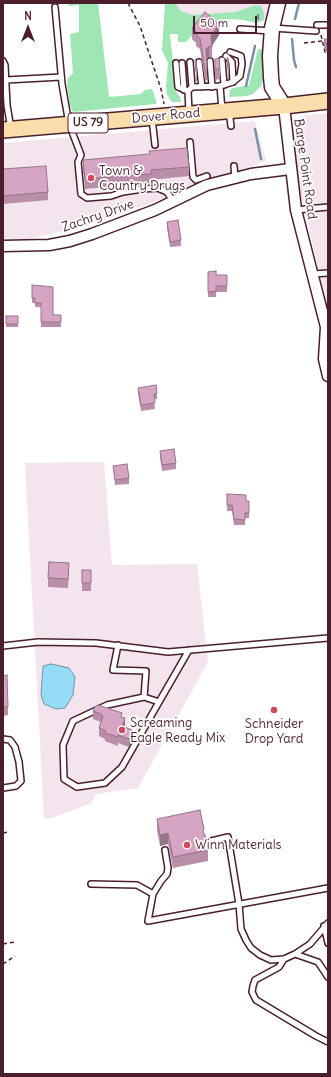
<!DOCTYPE html>
<html>
<head>
<meta charset="utf-8">
<style>
  body { margin:0 }
  #map { position:relative; width:331px; height:1077px; overflow:hidden; background:#fff; font-family:Delius,sans-serif }
  canvas { display:block }
  .frame { position:absolute; inset:0; border:4px solid #4a1f2b; pointer-events:none }
  .north { position:absolute; left:8px; top:8px; width:40px; height:40px; -webkit-text-stroke:3px #fff; paint-order:stroke; rotate:0deg; font-size:11px; font-weight:700; line-height:16px; text-align:center; color:#4a1f2b }
  .north::after { content:''; display:block; margin:auto; width:14px; height:18px; background:#4a1f2b; clip-path:polygon(50% 0,100% 100%,50% 72%,0 100%) }
  .scale { position:absolute; left:193px; top:16px; width:64px; height:18px; box-sizing:border-box; border:2px solid #4a1f2b; border-top:0; padding-left:5px; font-size:12px; line-height:14px; white-space:nowrap; color:#4a1f2b; -webkit-text-stroke:3px #fff; paint-order:stroke }
</style>
</head>
<body>
<div id="map">
<canvas width="331" height="1077"></canvas>
<div class="frame"></div>
<div class="north">N</div>
<div class="scale">50 m</div>
</div>
<script>
const ctx = document.querySelector('canvas').getContext('2d');
ctx.lineJoin = 'round';
function fill(path, color) { ctx.fillStyle = color; ctx.fill(path, 'evenodd'); }
const shape = rows => new Path2D(rows.map(r => 'M' + r).join(''));
function strokePath(path, color, width, dash) { ctx.strokeStyle = color; ctx.lineWidth = width; ctx.lineCap = dash ? 'butt' : 'round'; ctx.setLineDash(dash || []); ctx.stroke(path); }
function label(font, color, halo, rows, align = 'center') {
  ctx.font = font + ' Delius,sans-serif'; ctx.lineWidth = 3.5; ctx.setLineDash([]); ctx.textBaseline = 'middle'; ctx.strokeStyle = halo; ctx.fillStyle = color; for (const [text, x, y, turn = 0] of rows) {
    ctx.save(); ctx.translate(x, y); ctx.rotate((+turn || 0) * Math.PI / 180); ctx.textAlign = isNaN(turn) ? turn : align; if (halo) ctx.strokeText(text, 0, 0); ctx.fillText(text, 0, 0); ctx.restore();
  }
}
fill(shape([
  [169,3,276,3,271,20,235,15,170,20],
  [328,113,328,309,299,187,294,131,298,121,302,117,306,115],
  [255,121,266,161,96,223,25,240,3,238,3,143],
  [104,462,112,565,197,564,208,662,138,788,96,794,91,803,52,818,44,818,25,463]
]), '#f3e4ed');
fill(shape([
  [69,3,98,3,109,97,141,94,145,90,152,89,156,100,156,104,73,112,70,105,67,85,68,78,73,73,70,34,79,32,79,5,69,6],
  [165,3,175,3,181,11,192,15,235,12,256,5,261,6,264,13,264,20,257,23,243,20,230,19,205,22,186,42,178,42,178,34,170,34,176,92,180,97,181,102,172,102,167,95,166,86,168,63,162,50],
  [258,49,262,49,263,80,261,86,253,94,247,96,229,97,230,90,233,88,249,85]
]), '#9ee7b5');
const water = shape([
  [51,664,69,668,75,677,73,695,65,708,56,709,44,704,41,695,43,666,51,664]
]);
fill(water, '#95ddf7');
strokePath(water, '#7791a5', 1);
strokePath(shape([
  [258,19,258,15],
  [295,19,299,3],
  [292,39,294,60,296,67],
  [246,86,255,46],
  [255,129,261,159]
]), '#7791a5', 2.5);
const service = shape([
  [55,7,62,84,69,124,81,155,78,162,81,194,87,198,111,196,123,192,143,189,158,188,167,192,173,201],
  [317,25,328,25],
  [273,28,316,31],
  [240,29,271,31],
  [226,56,232,62,233,82],
  [222,60,224,85],
  [3,61,5,65,7,105,11,129],
  [210,61,212,87],
  [190,62,192,87],
  [199,62,202,87],
  [176,63,178,87,188,91,189,112],
  [182,63,184,90],
  [6,80,61,77],
  [188,91,192,87,220,86],
  [222,110,220,86,233,82,240,76,242,64,241,56,230,52],
  [229,111,231,126],
  [152,118,155,145],
  [190,142,193,177,196,180,207,176],
  [234,166,235,178],
  [296,210,328,207],
  [313,274,328,273],
  [118,645,113,670,146,671,144,697],
  [3,646,38,642,96,643,168,652,328,638],
  [159,702,144,697,107,705,73,721,63,745,64,779,77,787,105,783,122,767,159,702,189,650],
  [3,739,10,740,15,747,19,762,21,781,16,786,3,788],
  [207,842,228,837,239,904,241,929,246,940,251,948,260,955,271,960,284,959,295,954,310,944,328,923],
  [165,850,168,868,167,874,161,881,153,894,148,921,328,888],
  [91,884,137,885,153,894],
  [324,926,328,943],
  [295,954,318,962,328,977],
  [284,959,279,967,255,980,253,986,252,992,256,1000,316,1036,328,1042]
]);
const minor = shape([
  [284,106,296,210,326,327,324,359,328,376],
  [3,246,49,245,70,241,92,234,155,210,207,185,251,174,290,169]
]);
const secondary = shape([
  [278,3,272,28,270,56,271,77,272,87,284,106]
]);
const primary = shape([
  [3,130,284,106,328,101]
]);
strokePath(service, '#4a1f2b', 8);
strokePath(minor, '#4a1f2b', 13);
strokePath(secondary, '#4a1f2b', 17);
strokePath(primary, '#4a1f2b', 18);
strokePath(shape([
  [128,3,140,26,161,89,164,104],
  [321,35,325,52,326,51],
  [304,43,323,41],
  [3,833,9,832],
  [3,944,15,942],
  [3,964,15,956]
]), '#4a1f2b', 1.5, [4, 3]);
strokePath(service, '#fff', 5);
strokePath(minor, '#fff', 10);
strokePath(secondary, '#fff', 14);
strokePath(primary, '#faddab', 15);
fill(shape([
  [327,27,328,27,328,55,324,47,324,39,327,39],
  [192,28,219,35,212,46,212,58,209,57,207,59,207,80,205,81,200,49,196,46,196,43,192,39],
  [227,58,229,68,229,79,228,79],
  [215,59,220,69,220,79,215,80],
  [195,60,197,71,197,81,196,81],
  [83,160,189,167,189,176,151,180,151,183,85,189,83,169],
  [3,169,48,192,48,200,3,204],
  [167,222,181,240,181,246,170,247,167,228],
  [208,272,216,275,227,275,227,292,216,292,216,297,208,297],
  [32,285,53,315,61,315,61,327,41,327,41,307,35,307,35,303,32,303],
  [6,316,18,316,18,327,6,327],
  [138,388,157,393,157,399,154,399,155,409,141,411,138,394],
  [160,451,176,463,176,469,162,471,160,457],
  [113,466,129,478,129,484,115,485],
  [227,494,246,501,249,501,249,518,245,518,245,525,234,525,232,511,227,511],
  [82,570,91,570,91,591,82,591],
  [69,571,68,588,48,587,48,578],
  [3,676,8,707,8,715,3,716],
  [93,711,122,717,125,727,132,738,129,747,118,743,118,746,105,741,105,739,99,736,99,728,101,722,93,719],
  [157,819,204,833,208,850,208,861,173,868,168,844,160,846,157,830]
]), '#b88ea9');
fill(shape([
  [219,24,219,35,211,47,211,36],
  [209,46,209,57,206,60,206,49],
  [125,718,125,726,122,734,122,726],
  [132,730,132,738,129,747,129,739],
  [168,833,168,844,160,846,160,835]
]), '#967489');
const building = shape([
  [205,12,219,24,211,36,212,47,209,46,206,49,207,70,205,70,200,38,196,35,198,34,192,28,205,12],
  [327,27,328,27,328,47,324,39,328,39,327,27],
  [219,58,220,69,215,69,215,59,219,58],
  [227,58,228,58,229,68,228,68,227,58],
  [195,60,196,60,197,71,196,71,195,60],
  [187,148,189,167,151,170,151,174,85,179,83,160,150,154,149,151,187,148],
  [46,166,48,192,3,196,3,169,46,166],
  [178,220,181,240,170,242,167,222,178,220],
  [216,271,216,275,227,275,227,286,216,286,216,291,208,292,208,272,216,271],
  [32,285,53,287,53,315,61,315,61,322,41,322,41,303,35,303,35,298,32,298,32,285],
  [6,316,18,316,18,324,6,324,6,316],
  [156,385,157,393,154,394,155,403,141,405,138,388,156,385],
  [174,449,176,463,162,465,160,451,174,449],
  [127,464,129,478,115,480,113,466,127,464],
  [227,494,246,495,246,501,249,501,249,513,245,513,245,520,234,519,232,505,227,505,227,494],
  [49,562,69,563,68,579,48,578,49,562],
  [82,570,91,570,91,583,82,583,82,570],
  [7,675,8,707,3,707,3,676,7,675],
  [98,705,122,713,121,717,125,718,122,726,132,730,129,739,118,735,118,737,105,733,106,731,99,728,103,716,101,715,101,714,93,711,95,707,98,705],
  [200,810,204,829,203,832,205,835,208,850,173,857,168,833,160,835,157,819,200,810]
]);
fill(building, '#d6a5c4');
strokePath(building, '#967489', 1);
for (const [x, y, r, color] of [
  [91,178,4,"#d1495b"],
  [274,710,4,"#d1495b"],
  [122,730,4,"#d1495b"],
  [187,845,4,"#d1495b"]
]) { const dot = new Path2D(); dot.arc(x, y, r, 0, 2 * Math.PI); ctx.fillStyle = color; ctx.fill(dot); strokePath(dot, '#fff', 1.5); }
for (const [x, y, w] of [
  [88,123,40]
]) { const box = new Path2D(); box.roundRect(x - w / 2, y - 10, w, 20, 3); ctx.fillStyle = '#fff'; ctx.fill(box); strokePath(box, '#4a1f2b', 1); }
label('bold 12px', '#4a1f2b', null, [
  ["US 79",88,123]
]);
label('13px', '#4a1f2b', '#fff', [
  ["Dover Road",166,116,-5],
  ["Barge Point Road",305,169,82],
  ["Zachry Drive",98,216,-19]
]);
label('13px', '#4a1f2b', '#fff', [
  ["Town &",99,171],
  ["Country Drugs",99,186],
  ["Screaming",130,723],
  ["Eagle Ready Mix",130,738],
  ["Schneider",274,724,"center"],
  ["Drop Yard",274,739,"center"],
  ["Winn Materials",195,845]
], 'left');
</script>
</body>
</html>
